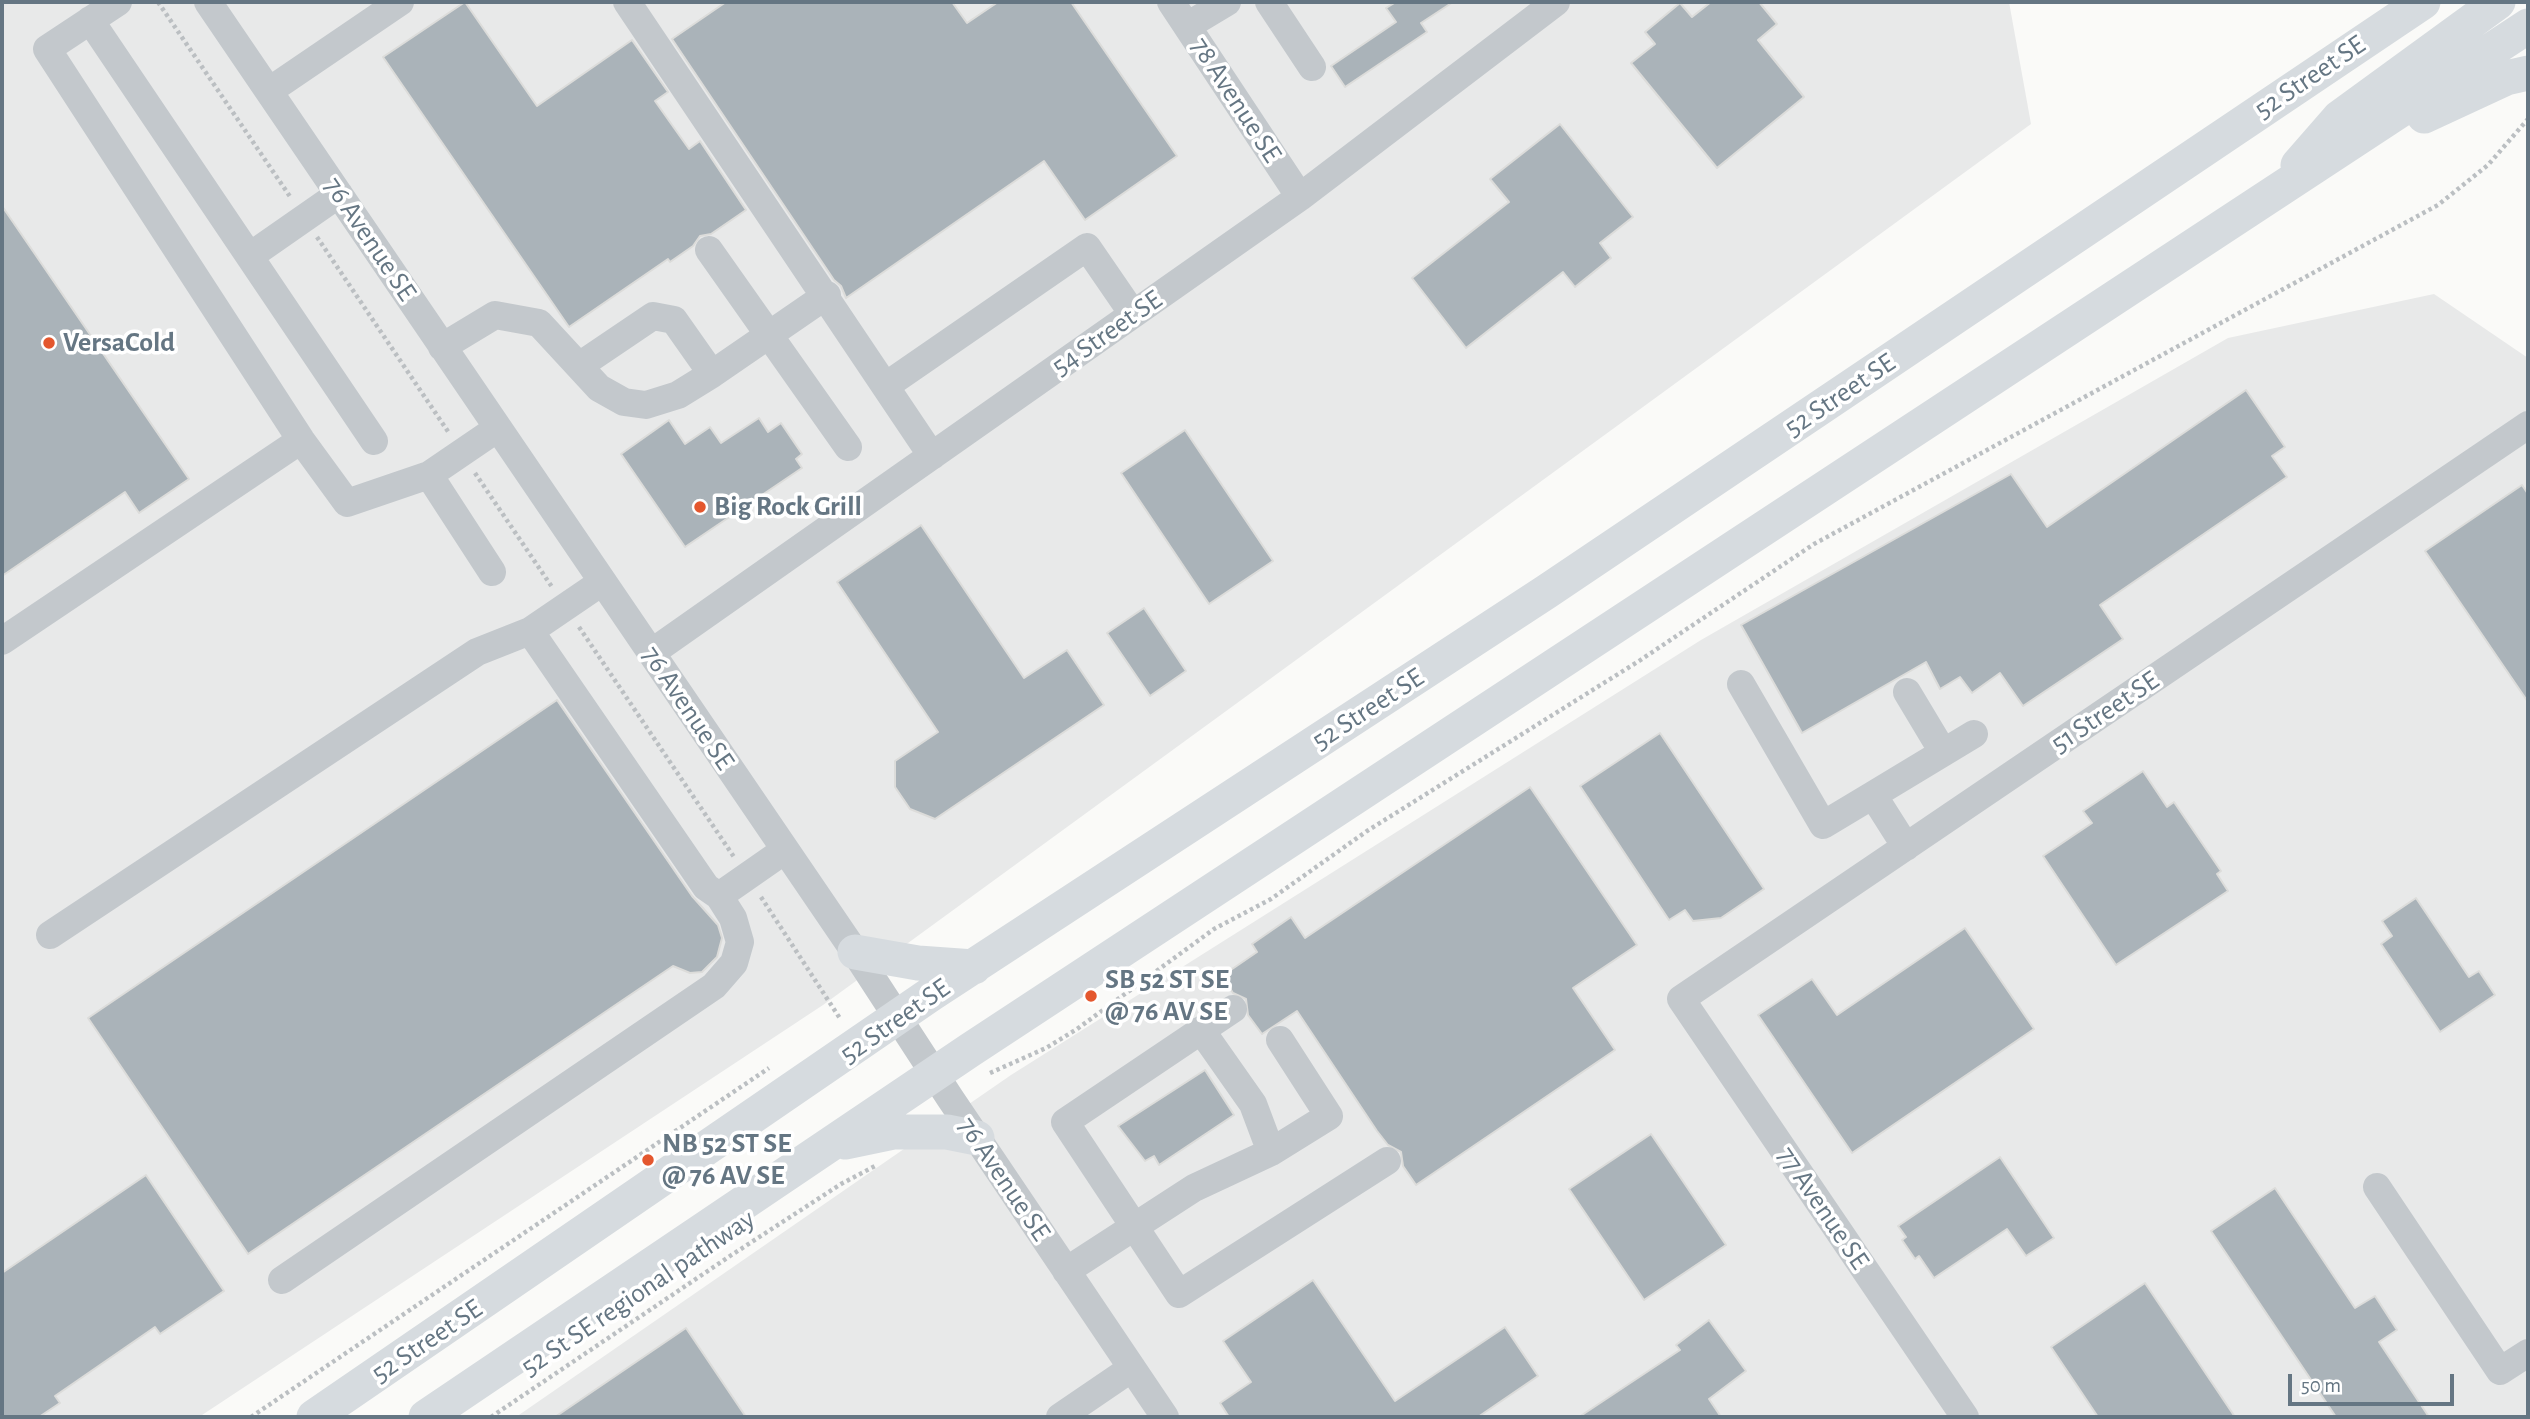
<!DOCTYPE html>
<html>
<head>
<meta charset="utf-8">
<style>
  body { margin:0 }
  #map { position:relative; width:2530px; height:1419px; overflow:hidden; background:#fafaf8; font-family:"Alegreya Sans",sans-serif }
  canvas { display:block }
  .frame { position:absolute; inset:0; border:4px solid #657683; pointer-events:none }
  .scale { position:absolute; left:2288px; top:1374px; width:166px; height:32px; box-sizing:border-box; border:4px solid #657683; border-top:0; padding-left:9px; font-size:21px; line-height:24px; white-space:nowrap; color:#657683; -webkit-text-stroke:5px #fff; paint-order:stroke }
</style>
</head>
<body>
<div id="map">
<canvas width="2530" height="1419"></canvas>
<div class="frame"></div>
<div class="scale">50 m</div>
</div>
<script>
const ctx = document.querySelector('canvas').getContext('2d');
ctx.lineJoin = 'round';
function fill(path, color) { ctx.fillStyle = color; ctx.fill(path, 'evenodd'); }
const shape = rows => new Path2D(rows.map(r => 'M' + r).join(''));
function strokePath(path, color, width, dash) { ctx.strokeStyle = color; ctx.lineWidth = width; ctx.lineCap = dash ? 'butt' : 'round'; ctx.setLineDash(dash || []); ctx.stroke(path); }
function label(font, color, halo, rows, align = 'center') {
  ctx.font = font + ' "Alegreya Sans",sans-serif'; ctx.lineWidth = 7; ctx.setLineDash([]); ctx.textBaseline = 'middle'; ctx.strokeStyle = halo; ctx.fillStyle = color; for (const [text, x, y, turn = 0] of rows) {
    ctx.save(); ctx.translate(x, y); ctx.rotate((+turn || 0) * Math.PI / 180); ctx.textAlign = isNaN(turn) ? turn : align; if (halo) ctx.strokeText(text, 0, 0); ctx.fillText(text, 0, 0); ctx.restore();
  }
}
fill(shape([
  [2,2,2009,2,2031,124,823,1005,199,1417,2,1417],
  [2434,294,2528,358,2528,1417,516,1417,1011,1075,1701,640,2228,338]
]), '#e8e9e9');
const building = shape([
  [465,2,537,106,632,40,668,92,655,101,689,149,700,141,746,210,711,234,700,236,693,246,670,262,668,259,569,327,383,57,465,2],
  [726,2,952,2,967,23,998,2,1071,2,1177,156,1085,220,1044,161,846,298,841,286,834,280,672,39,726,2],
  [1396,2,1453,2,1421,23,1427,32,1345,87,1331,66,1396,22,1386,8,1396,2],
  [1711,2,1759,2,1777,24,1758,40,1804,97,1717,168,1631,63,1655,44,1645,32,1680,3,1692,17,1711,2],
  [1560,124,1633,217,1600,243,1611,258,1575,287,1563,272,1466,348,1412,278,1509,202,1490,179,1560,124],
  [2,206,189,479,139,513,125,492,2,576,2,206],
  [2246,390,2285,447,2272,456,2287,477,2100,605,2123,639,2023,706,2000,673,1972,693,1960,677,1940,689,1926,662,1802,733,1741,625,2011,474,2047,527,2246,390],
  [759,418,768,432,781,423,802,454,796,459,802,468,685,547,621,454,669,420,685,444,710,427,721,443,759,418],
  [1185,430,1273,561,1209,604,1121,473,1185,430],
  [2522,485,2528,494,2528,702,2425,551,2522,485],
  [921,525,1024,678,1067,650,1104,705,935,819,910,809,895,787,895,761,938,732,837,582,921,525],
  [1144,608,1186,671,1150,696,1107,633,1144,608],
  [557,700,692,896,718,925,722,938,717,957,702,972,690,973,673,966,248,1254,88,1018,557,700],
  [1660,733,1764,889,1721,918,1693,921,1685,910,1669,920,1580,786,1660,733],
  [2143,771,2167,807,2174,802,2221,871,2217,874,2228,891,2116,965,2043,856,2092,823,2083,811,2143,771],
  [1530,787,1637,945,1573,988,1615,1050,1416,1185,1403,1166,1401,1152,1388,1145,1377,1131,1297,1011,1262,1034,1248,1015,1246,999,1233,993,1222,976,1257,952,1252,944,1291,917,1305,938,1530,787],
  [2416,898,2469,977,2479,971,2495,995,2440,1032,2381,944,2392,936,2382,921,2416,898],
  [1965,928,2034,1029,1852,1153,1758,1015,1812,979,1837,1015,1965,928],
  [1205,1070,1234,1115,1159,1165,1154,1156,1145,1161,1118,1126,1205,1070],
  [1651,1134,1726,1245,1644,1300,1569,1189,1651,1134],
  [2000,1157,2054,1238,2026,1256,2007,1229,1934,1278,1919,1256,1915,1259,1902,1240,1906,1237,1898,1226,2000,1157],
  [146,1175,224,1291,160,1334,155,1327,55,1396,60,1403,39,1417,2,1417,2,1273,146,1175],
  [2275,1188,2355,1308,2375,1296,2397,1330,2379,1342,2429,1417,2336,1417,2211,1231,2275,1188],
  [1313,1280,1395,1401,1505,1327,1538,1376,1478,1417,1229,1417,1220,1403,1251,1382,1223,1341,1313,1280],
  [2145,1283,2235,1417,2098,1417,2051,1347,2145,1283],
  [1709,1320,1746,1371,1709,1399,1721,1417,1579,1417,1680,1350,1676,1345,1709,1320],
  [686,1328,746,1417,555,1417,686,1328]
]);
fill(building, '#aab3b9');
strokePath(building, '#dcdcda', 2);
strokePath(shape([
  [158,2,291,198],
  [317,237,449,433],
  [475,473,552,587],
  [579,627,734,857],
  [761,897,841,1020],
  [990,1073,1046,1048,1077,1029,1214,929,1271,899,1367,831,1639,661,1814,544,2438,205,2488,165,2528,119],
  [251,1417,769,1068],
  [491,1417,730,1256,841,1184,875,1166]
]), '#bbbfc2', 4.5, [3.5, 3.5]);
strokePath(shape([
  [118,2,47,49,301,440,347,503,429,475],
  [208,2,855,952,950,1098,1165,1417],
  [627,2,932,456],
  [1171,2,1300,197],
  [1269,2,1312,67],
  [90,20,374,441],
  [1187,26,1227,2],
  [269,91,400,2],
  [709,250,848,447],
  [250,256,339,194],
  [442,347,495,315,539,323,599,388,624,402,646,405,678,395,712,374,827,295],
  [579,366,653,316,674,320,712,374],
  [887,385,1087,247,1133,314],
  [492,572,429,475,498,428],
  [2,641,301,440],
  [651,653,1300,197,1556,2],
  [1741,684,1823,825,1873,795],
  [1907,692,1943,752],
  [1906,847,1873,795,1974,734],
  [719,896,785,850],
  [50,935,477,652,530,631,602,582],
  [1233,1009,1065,1122,1179,1294,1387,1161],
  [1201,1030,1253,1104,1271,1152],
  [2377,1187,2500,1371,2528,1353],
  [1066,1271,1194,1188,1271,1152,1329,1116,1280,1040],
  [282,1280,714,986,734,963,740,942,733,918,719,896,706,887,530,631],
  [1060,1417,1132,1368],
  [1965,1417,1681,999,2528,425]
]), '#c3c8cc', 28);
strokePath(shape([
  [2424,116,2506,78,2528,73],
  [2298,165,2339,118,2498,2],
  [855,952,918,963,974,967],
  [845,1142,893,1132,947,1132,977,1138],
  [314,1417,931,994,1546,592,2423,2],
  [426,1417,970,1050,2528,26]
]), '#d6dbdf', 35);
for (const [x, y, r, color] of [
  [49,343,7,"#e4572e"],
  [700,507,7,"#e4572e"],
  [1091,996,7,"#e4572e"],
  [648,1160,7,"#e4572e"]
]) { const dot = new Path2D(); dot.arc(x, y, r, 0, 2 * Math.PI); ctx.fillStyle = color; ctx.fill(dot); strokePath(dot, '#fff', 2.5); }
label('28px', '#657683', '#fff', [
  ["52 Street SE",2310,77,-34],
  ["78 Avenue SE",1236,100,57],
  ["76 Avenue SE",370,239,56],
  ["54 Street SE",1107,333,-35],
  ["52 Street SE",1840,395,-34],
  ["76 Avenue SE",688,708,56],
  ["52 Street SE",1368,709,-33],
  ["51 Street SE",2105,712,-34],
  ["52 Street SE",895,1021,-35],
  ["76 Avenue SE",1004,1179,56],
  ["77 Avenue SE",1823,1208,56],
  ["52 St SE regional pathway",638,1293,-34],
  ["52 Street SE",427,1341,-34]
]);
label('bold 28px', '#657683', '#fff', [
  ["VersaCold",63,343],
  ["Big Rock Grill",714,507],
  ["SB 52 ST SE",1105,980],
  ["@ 76 AV SE",1105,1012],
  ["NB 52 ST SE",662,1144],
  ["@ 76 AV SE",662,1176]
], 'left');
</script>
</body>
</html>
